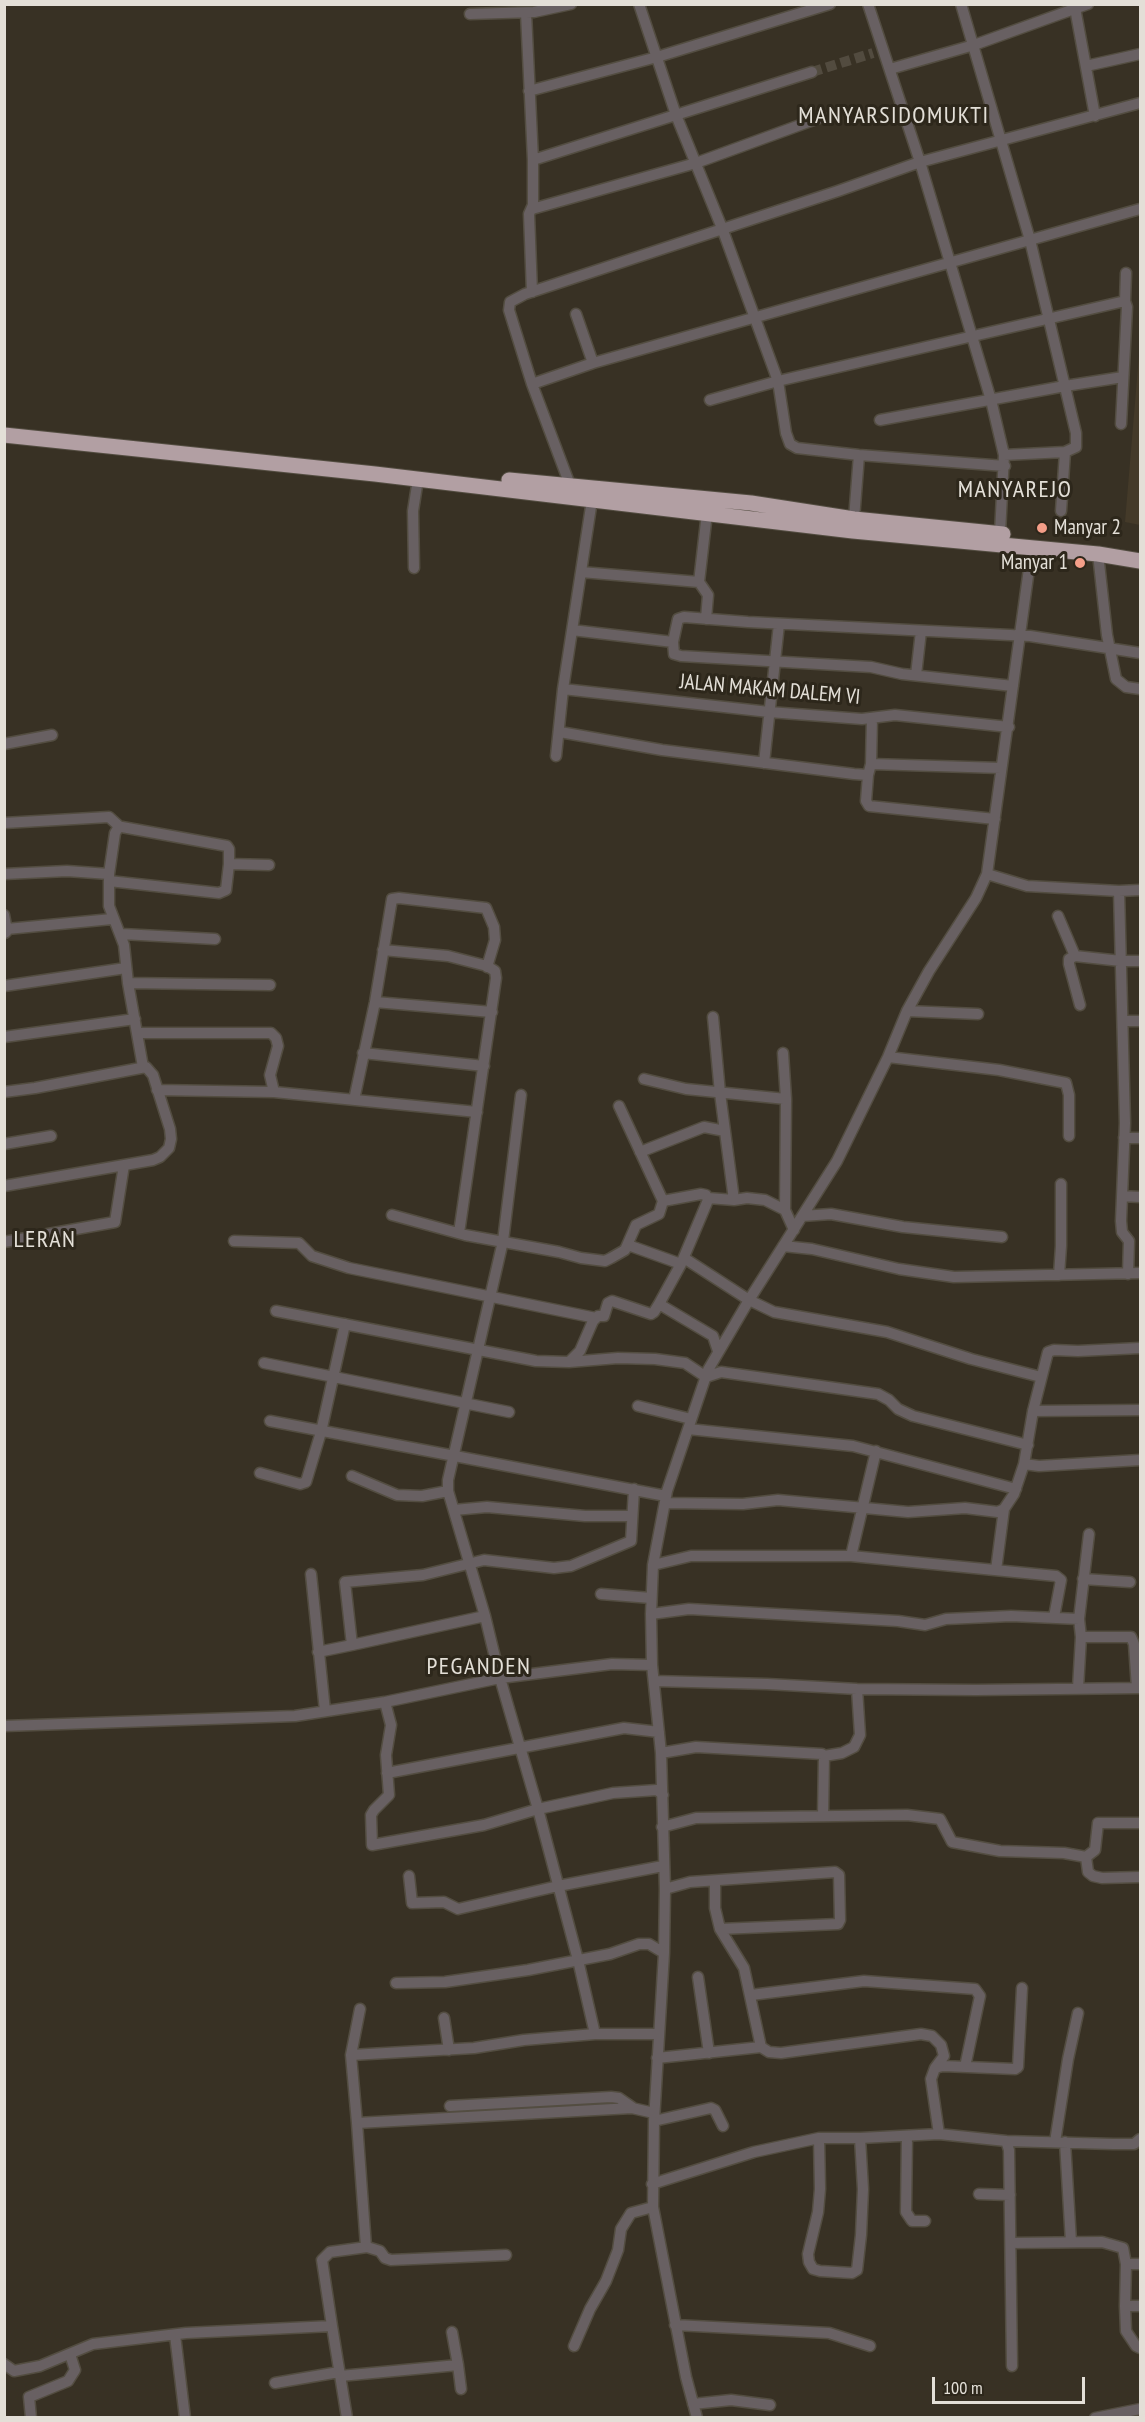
<!DOCTYPE html>
<html>
<head>
<meta charset="utf-8">
<style>
  body { margin:0 }
  #map { position:relative; width:1145px; height:2422px; overflow:hidden; background:#383124; font-family:"PT Sans Narrow",sans-serif }
  canvas { display:block }
  .frame { position:absolute; inset:0; border:6px solid #e3dfd7; pointer-events:none }
  .scale { position:absolute; left:932px; top:2377px; width:153px; height:27px; box-sizing:border-box; border:3px solid #e3dfd7; border-top:0; padding-left:8px; font-size:18px; line-height:21px; white-space:nowrap; color:#e3dfd7; -webkit-text-stroke:4px #2d271b; paint-order:stroke }
</style>
</head>
<body>
<div id="map">
<canvas width="1145" height="2422"></canvas>
<div class="frame"></div>
<div class="scale">100 m</div>
</div>
<script>
const ctx = document.querySelector('canvas').getContext('2d');
ctx.lineJoin = 'round';
function fill(path, color) { ctx.fillStyle = color; ctx.fill(path, 'evenodd'); }
const shape = rows => new Path2D(rows.map(r => 'M' + r).join(''));
function strokePath(path, color, width, dash) { ctx.strokeStyle = color; ctx.lineWidth = width; ctx.lineCap = dash ? 'butt' : 'round'; ctx.setLineDash(dash || []); ctx.stroke(path); }
function label(font, color, halo, rows, align = 'center') {
  ctx.font = font + ' "PT Sans Narrow",sans-serif'; ctx.lineWidth = 6; ctx.setLineDash([]); ctx.textBaseline = 'middle'; ctx.strokeStyle = halo; ctx.fillStyle = color; for (const [text, x, y, turn = 0] of rows) {
    ctx.save(); ctx.translate(x, y); ctx.rotate((+turn || 0) * Math.PI / 180); ctx.textAlign = isNaN(turn) ? turn : align; if (halo) ctx.strokeText(text, 0, 0); ctx.fillText(text, 0, 0); ctx.restore();
  }
}
fill(shape([
  [1140,343,1140,525,1125,522]
]), '#443a29');
strokePath(shape([
  [812,72,873,53]
]), '#524b3f', 10, [10, 5]);
const minor = shape([
  [639,4,676,115,722,228,778,381,786,433,790,444,797,448,859,455,1005,466],
  [868,4,920,162,991,400,1004,455,1000,533],
  [961,4,1030,240,1076,433,1076,447,1065,452,1004,455],
  [1075,8,1095,116],
  [526,13,533,160,533,205,529,214,532,292],
  [470,14,534,12,571,4],
  [1086,66,1140,54],
  [890,69,974,45,1088,4],
  [529,91,657,57,830,4],
  [533,160,812,72],
  [532,209,696,163,822,117],
  [576,314,593,363],
  [532,384,593,363,1140,209],
  [710,400,778,381,1125,301],
  [880,420,1065,386,1123,377],
  [1121,424,1127,307,1125,301,1126,273],
  [570,485,532,384,509,310,510,302,525,294,838,191,920,162,1140,103],
  [1061,511,1065,452],
  [854,519,859,455],
  [1098,554,1107,635,1116,679,1126,687,1140,689],
  [414,568,413,511,418,479],
  [581,572,699,582,708,595,706,619],
  [699,582,707,513],
  [572,630,673,642],
  [916,675,921,631],
  [1013,686,902,674,871,667,681,656,674,654,673,642,678,619,684,617,748,622,1030,636,1140,653],
  [563,689,769,712,862,719,895,715,1009,727],
  [560,732,662,750,854,774,868,775,871,764,1001,768],
  [4,744,52,735],
  [556,756,563,689,592,500],
  [764,763,779,624],
  [871,764,872,718],
  [868,775,866,801,869,806,995,819],
  [4,823,109,817,120,827],
  [4,874,67,871,109,874],
  [987,874,1027,886,1119,891,1125,1123,1121,1221,1122,1232,1129,1241,1128,1274],
  [109,881,219,893,226,890,229,864,269,865],
  [1119,891,1140,890],
  [4,915,7,931,5,933],
  [1058,916,1075,956,1069,959,1069,964,1080,1005],
  [7,929,112,919],
  [122,934,215,939],
  [383,950,448,956,487,966,495,971,496,978,459,1233],
  [1075,956,1121,961,1140,961],
  [128,983,270,985],
  [4,986,126,968],
  [375,1002,492,1012],
  [907,1011,978,1014],
  [713,1017,720,1093,734,1200],
  [1123,1021,1140,1021],
  [138,1033,271,1033,276,1038,278,1046,270,1075,274,1092],
  [4,1037,135,1019],
  [363,1053,484,1066],
  [888,1057,999,1070,1066,1083,1069,1095,1069,1136],
  [143,1067,128,983,124,945,109,906,109,874,115,833,118,828,122,827,227,846,229,849,229,864],
  [644,1079,686,1089,786,1099,783,1053],
  [157,1090,274,1092,477,1112],
  [4,1092,35,1088,146,1067,153,1075,170,1129,171,1139,169,1148,160,1157,153,1160,4,1186],
  [521,1095,503,1241,448,1480,448,1491,485,1616,500,1678,538,1809,578,1960,595,2034],
  [354,1100,375,1002,392,899,399,898,486,908,494,927,495,940,487,967],
  [1124,1138,1140,1138],
  [4,1144,51,1136],
  [640,1152,704,1127,725,1131],
  [1122,1196,1140,1197],
  [708,1198,734,1200,747,1198,765,1200,785,1210,794,1230],
  [785,1210,786,1099],
  [392,1215,465,1235,559,1252,581,1258,605,1261,611,1258,625,1250,636,1225,659,1214,663,1201,619,1106],
  [802,1216,831,1214,903,1227,1002,1237],
  [234,1241,299,1243,312,1256,349,1268,596,1318],
  [4,1242,115,1222,124,1165],
  [628,1245,681,1264],
  [783,1246,812,1249,899,1269,954,1277,1140,1273],
  [684,1258,749,1300,774,1312,887,1332,971,1359,1041,1377],
  [1059,1275,1061,1246,1061,1184],
  [659,1304,681,1264,708,1200,706,1195,701,1194,663,1201],
  [276,1311,536,1361,569,1362,618,1358,655,1359,685,1363,706,1377,721,1372,878,1394,889,1400,898,1409,913,1416,1028,1445],
  [569,1362,580,1351,593,1321,598,1316,604,1316,608,1303,612,1301,651,1314,654,1312,659,1304,713,1336,718,1351],
  [264,1363,509,1412],
  [638,1406,691,1419],
  [1033,1411,1140,1410],
  [270,1421,666,1496],
  [688,1429,853,1446,1016,1489],
  [1024,1464,1039,1466,1140,1460],
  [260,1473,300,1484,306,1482,321,1432,345,1324],
  [352,1476,397,1495,422,1496,448,1491],
  [665,1503,743,1504,778,1500,908,1512,965,1508,998,1512,1004,1509,1014,1494,1024,1464,1033,1411,1048,1352,1054,1350,1078,1351,1140,1348],
  [454,1510,487,1507,585,1516,632,1516],
  [851,1556,876,1451],
  [653,1565,691,1556,851,1556,1056,1576,1061,1580,1054,1617],
  [996,1570,1004,1509],
  [311,1574,325,1711],
  [1083,1579,1130,1582],
  [601,1594,651,1598],
  [651,1614,689,1609,898,1621,925,1625,946,1619,1011,1616,1079,1619],
  [485,1616,352,1645,345,1582,423,1575,484,1560,554,1568,571,1566,631,1541,634,1489],
  [1081,1637,1131,1637,1134,1644,1137,1688],
  [318,1652,352,1645],
  [654,1681,767,1684,857,1689,976,1690,1140,1688],
  [1078,1688,1081,1637,1079,1619,1089,1534],
  [385,1702,391,1725,386,1755,389,1795,374,1810,371,1815,372,1845,484,1825,538,1809,613,1793,657,1790,663,1795],
  [4,1726,295,1716,385,1702,500,1678,612,1664,652,1665],
  [661,1753,696,1747,822,1754,824,1756,842,1753,854,1747,860,1735,857,1689],
  [387,1773,624,1728,659,1732],
  [823,1816,824,1756],
  [662,1827,696,1818,907,1815,940,1819,952,1842,1000,1851,1064,1853,1086,1857,1095,1850,1098,1823,1140,1823],
  [1086,1857,1088,1872,1093,1876,1102,1878,1140,1877],
  [409,1876,412,1903,444,1902,458,1909,558,1886,663,1866],
  [715,1881,715,1908,720,1929,744,1968,761,2047,769,2052,781,2053,921,2034,932,2036,941,2045,944,2056,935,2068],
  [665,1889,690,1882,835,1872,839,1875,840,1920,838,1924,720,1929],
  [698,1977,709,2053],
  [396,1983,445,1982,528,1970,610,1954,639,1944,649,1944,664,1953],
  [751,1995,864,1981,975,1989,980,1996,965,2067],
  [360,2009,351,2055,357,2123,632,2108,654,2113],
  [444,2018,449,2050],
  [351,2055,474,2048,524,2040,595,2034,658,2034],
  [657,2058,761,2047],
  [450,2106,611,2097,619,2098,632,2107],
  [654,2121,711,2108,715,2110,723,2126],
  [357,2123,366,2247],
  [939,2134,931,2079,935,2068,943,2066,1015,2069,1018,2067,1022,1988],
  [907,2136,906,2212,912,2221,925,2221],
  [819,2138,820,2189,818,2212,808,2254,809,2262,813,2269,820,2271,852,2273,857,2270,861,2235,863,2189,860,2138],
  [1006,2141,1113,2144,1134,2144,1140,2139],
  [1055,2142,1068,2059,1078,2013],
  [1065,2142,1071,2242],
  [652,2184,754,2152,819,2138,860,2138,939,2134,1006,2141,1009,2150,1012,2366],
  [979,2194,1010,2195],
  [1011,2243,1102,2242,1123,2248,1126,2264,1125,2306,1140,2306],
  [1126,2264,1140,2264],
  [1125,2306,1126,2331,1136,2346,1140,2348],
  [675,2325,829,2333,870,2346],
  [332,2326,347,2418],
  [175,2335,185,2418],
  [574,2346,590,2309,606,2281,618,2250,621,2229,631,2213,653,2207],
  [4,2364,14,2371,40,2366,93,2344,186,2333,332,2326,322,2260,330,2252,367,2247,380,2251,385,2258,391,2260,506,2255],
  [458,2365,461,2389],
  [340,2376,458,2365,452,2332],
  [275,2383,339,2372],
  [693,2404,731,2400,770,2405],
  [31,2418,29,2397,68,2381,75,2370,70,2354],
  [697,2418,686,2377,653,2207,654,2121,664,1953,665,1889,661,1753,652,1665,651,1614,653,1565,667,1491,708,1370,749,1300,837,1161,888,1057,907,1011,929,971,976,898,987,874,1032,547],
  [1095,2418,1140,2409]
]);
const highway = shape([
  [4,435,375,474,853,531,1098,554,1140,561],
  [509,480,751,503,854,519,1003,534]
]);
strokePath(minor, '#534d41', 13);
strokePath(highway, '#534d41', 17);
strokePath(minor, '#686062', 10);
strokePath(highway, '#b29fa3', 15);
for (const [x, y, r, color] of [
  [1042,528,6,"#f49e88"],
  [1080,563,6,"#f49e88"]
]) { const dot = new Path2D(); dot.arc(x, y, r, 0, 2 * Math.PI); ctx.fillStyle = color; ctx.fill(dot); strokePath(dot, '#2d271b', 2); }
label('21px', '#e3dfd7', '#2d271b', [
  ["Manyar 2",1054,528],
  ["Manyar 1",1068,563,"right"]
], 'left');
label('21px', '#e3dfd7', '#2d271b', [
  ["JALAN MAKAM DALEM VI",770,690,5]
]);
ctx.letterSpacing = '1.5px';
label('24px', '#e3dfd7', '#2d271b', [
  ["MANYARSIDOMUKTI",894,116],
  ["MANYAREJO",1015,490],
  ["LERAN",45,1240],
  ["PEGANDEN",479,1667]
]);
ctx.letterSpacing = '0px';
</script>
</body>
</html>
